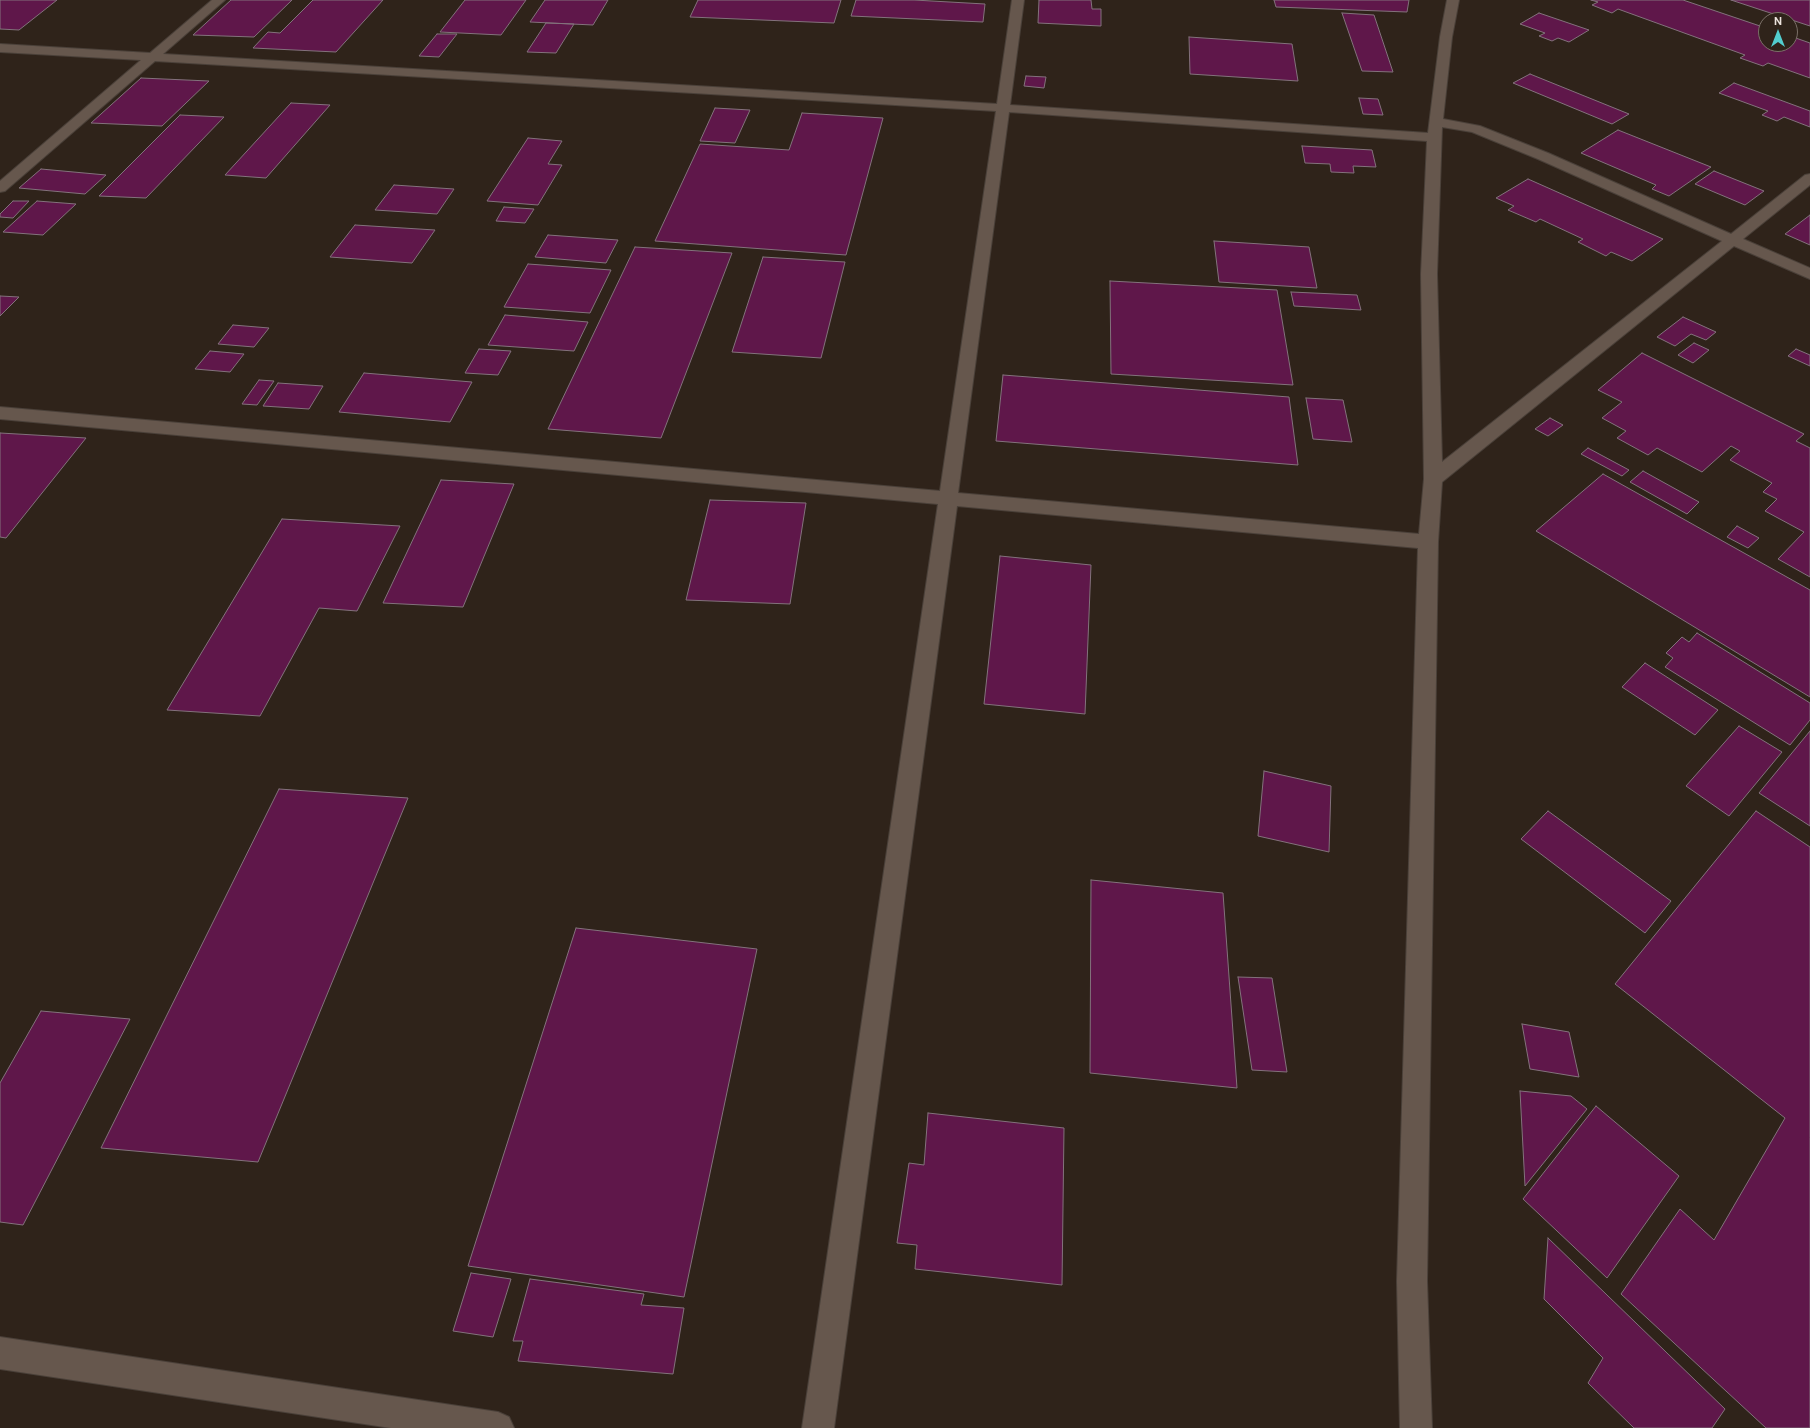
<!DOCTYPE html>
<html>
<head>
<meta charset="utf-8">
<style>
  body { margin:0 }
  #map { position:relative; width:1810px; height:1428px; overflow:hidden; background:#2f231a; font-family:"DM Sans",sans-serif }
  canvas { display:block }
  .north { position:absolute; left:1758px; top:12px; width:40px; height:40px; box-sizing:border-box; background:#2f231a; border:1px solid #7b7068; border-radius:50%; rotate:0deg; font-size:11px; font-weight:700; line-height:16px; text-align:center; color:#ede4de }
  .north::after { content:''; display:block; margin:auto; width:14px; height:18px; background:#52cdce; clip-path:polygon(50% 0,100% 100%,50% 72%,0 100%) }
</style>
</head>
<body>
<div id="map">
<canvas width="1810" height="1428"></canvas>
<div class="north">N</div>
</div>
<script>
const ctx = document.querySelector('canvas').getContext('2d');
ctx.lineJoin = 'round';
function fill(path, color) { ctx.fillStyle = color; ctx.fill(path, 'evenodd'); }
const shape = rows => new Path2D(rows.map(r => 'M' + r).join(''));
function strokePath(path, color, width, dash) { ctx.strokeStyle = color; ctx.lineWidth = width; ctx.lineCap = dash ? 'butt' : 'round'; ctx.setLineDash(dash || []); ctx.stroke(path); }
const building = shape([
  [0,0,57,0,19,30,0,29,0,0],
  [231,0,292,0,254,37,193,35,231,0],
  [313,0,383,0,336,52,253,48,268,32,280,33,313,0],
  [465,0,526,0,501,35,440,32,465,0],
  [545,0,608,0,593,25,530,22,545,0],
  [698,0,841,0,834,23,690,17,698,0],
  [856,0,914,0,985,4,983,22,851,16,856,0],
  [1039,0,1091,0,1092,9,1101,9,1101,26,1038,23,1039,0],
  [1274,0,1409,0,1407,12,1276,7,1274,0],
  [1591,0,1683,0,1766,28,1766,44,1790,44,1790,36,1810,43,1810,78,1768,63,1763,66,1740,58,1745,55,1618,9,1612,13,1592,5,1598,2,1591,0],
  [1731,0,1810,0,1810,26,1731,0],
  [1342,13,1374,15,1393,72,1362,71,1342,13],
  [1539,13,1589,30,1569,42,1558,38,1552,41,1539,36,1545,33,1520,24,1539,13],
  [546,23,574,24,556,53,527,52,546,23],
  [437,34,457,34,439,57,419,56,437,34],
  [1189,37,1292,44,1298,81,1190,74,1189,37],
  [1530,74,1629,114,1612,124,1513,83,1530,74],
  [1026,76,1046,77,1044,88,1024,86,1026,76],
  [141,78,209,81,162,126,91,123,141,78],
  [1734,83,1810,111,1810,127,1784,117,1777,121,1762,115,1768,111,1719,93,1734,83],
  [1359,98,1378,99,1383,115,1363,114,1359,98],
  [291,103,330,105,266,178,225,175,291,103],
  [715,108,750,110,735,143,700,141,715,108],
  [802,113,883,118,846,255,655,241,700,144,789,150,802,113],
  [180,115,224,117,146,198,99,196,180,115],
  [1618,130,1711,167,1669,196,1652,189,1656,185,1581,153,1618,130],
  [528,138,562,141,548,164,562,165,538,205,487,201,528,138],
  [1302,146,1372,150,1376,167,1353,166,1354,173,1331,172,1330,164,1305,163,1302,146],
  [41,169,106,175,85,194,19,188,41,169],
  [1714,171,1764,191,1745,205,1695,184,1714,171],
  [1528,179,1663,239,1632,261,1611,252,1606,256,1578,242,1583,239,1540,219,1536,222,1508,210,1514,206,1496,198,1528,179],
  [394,185,454,189,437,214,375,210,394,185],
  [13,201,29,201,13,218,0,217,0,214,13,201],
  [37,201,76,204,43,235,3,232,37,201],
  [504,207,534,209,525,223,496,221,504,207],
  [1810,215,1810,245,1785,234,1810,215],
  [355,225,435,230,412,263,330,257,355,225],
  [548,235,618,240,606,263,535,257,548,235],
  [1214,241,1309,247,1317,288,1219,282,1214,241],
  [635,247,732,253,661,438,548,429,635,247],
  [763,257,845,262,821,358,732,352,763,257],
  [528,264,611,270,590,313,504,307,528,264],
  [1110,281,1277,290,1293,385,1111,374,1110,281],
  [1291,292,1357,295,1361,310,1294,306,1291,292],
  [0,296,19,297,0,316,0,296],
  [505,315,588,322,574,351,488,345,505,315],
  [1683,317,1716,332,1706,340,1691,334,1675,346,1657,337,1683,317],
  [233,325,269,328,254,347,218,344,233,325],
  [1694,343,1709,350,1693,363,1678,355,1694,343],
  [479,349,511,351,498,375,465,373,479,349],
  [1796,349,1810,355,1810,366,1788,356,1796,349],
  [210,351,244,354,230,372,195,369,210,351],
  [1642,353,1804,434,1796,441,1810,448,1810,577,1778,559,1804,532,1765,511,1777,499,1763,492,1772,483,1730,460,1740,451,1731,446,1702,472,1657,448,1648,455,1617,438,1626,431,1602,418,1622,402,1598,390,1642,353],
  [364,373,472,382,450,422,339,412,364,373],
  [1003,375,1289,397,1298,465,996,441,1003,375],
  [259,380,274,381,257,405,242,404,259,380],
  [278,383,323,386,309,409,263,406,278,383],
  [1306,398,1343,400,1352,442,1313,439,1306,398],
  [1550,418,1563,425,1548,436,1535,429,1550,418],
  [0,433,86,438,6,538,0,537,0,433],
  [1588,448,1629,470,1622,476,1581,454,1588,448],
  [1643,471,1699,502,1687,514,1630,482,1643,471],
  [1603,474,1810,590,1810,697,1536,531,1603,474],
  [441,480,514,484,463,607,383,603,441,480],
  [710,500,806,503,790,604,686,600,710,500],
  [282,519,400,526,357,611,319,608,260,716,167,710,282,519],
  [1737,526,1759,538,1748,548,1727,537,1737,526],
  [1000,556,1091,565,1085,714,984,704,1000,556],
  [1697,633,1810,703,1810,720,1790,745,1665,667,1673,658,1666,653,1682,637,1689,642,1697,633],
  [1645,663,1718,710,1695,735,1622,687,1645,663],
  [1739,726,1782,752,1729,816,1686,786,1739,726],
  [1810,731,1810,826,1759,793,1810,731],
  [1264,771,1331,786,1329,852,1258,836,1264,771],
  [279,789,408,798,258,1162,101,1148,279,789],
  [1548,811,1671,901,1645,933,1521,839,1548,811],
  [1756,811,1810,847,1810,1428,1766,1428,1621,1294,1680,1209,1714,1240,1785,1118,1615,984,1756,811],
  [1091,880,1223,893,1237,1088,1090,1073,1091,880],
  [576,928,757,949,684,1297,468,1266,576,928],
  [1238,977,1272,978,1287,1072,1252,1070,1238,977],
  [41,1011,130,1019,23,1225,0,1222,0,1083,41,1011],
  [1522,1024,1569,1032,1579,1077,1530,1069,1522,1024],
  [1520,1091,1571,1096,1587,1109,1525,1186,1520,1091],
  [1596,1106,1679,1176,1607,1278,1523,1199,1596,1106],
  [928,1113,1064,1128,1062,1285,915,1269,917,1245,897,1243,909,1163,924,1165,928,1113],
  [1548,1238,1725,1409,1712,1428,1634,1428,1588,1383,1603,1358,1544,1299,1548,1238],
  [471,1273,511,1279,493,1337,453,1331,471,1273],
  [530,1279,644,1294,641,1305,684,1308,673,1374,518,1361,523,1341,513,1341,530,1279]
]);
fill(building, '#5f174a');
strokePath(building, '#83727c', 1);
const minor = shape([
  [212,0,225,0,163,54,997,104,1012,0,1024,0,1010,105,1428,133,1440,37,1447,0,1459,0,1452,37,1443,119,1480,126,1548,153,1731,234,1805,175,1810,174,1810,185,1743,239,1810,268,1810,279,1734,246,1442,482,1438,542,1427,1281,1432,1428,1400,1428,1397,1281,1418,548,957,506,834,1428,802,1428,938,504,0,419,0,407,940,491,996,111,155,61,5,191,0,192,0,181,141,60,0,52,0,44,150,53,212,0],
  [1009,112,1427,141,1421,274,1424,479,1419,534,958,493,1009,112],
  [1442,127,1472,132,1538,159,1722,241,1442,462,1437,274,1442,127],
  [0,1337,498,1412,509,1417,514,1428,391,1428,0,1369,0,1337]
]);
strokePath(minor, '#4a4039', 2);
fill(minor, '#66574d');
</script>
</body>
</html>
